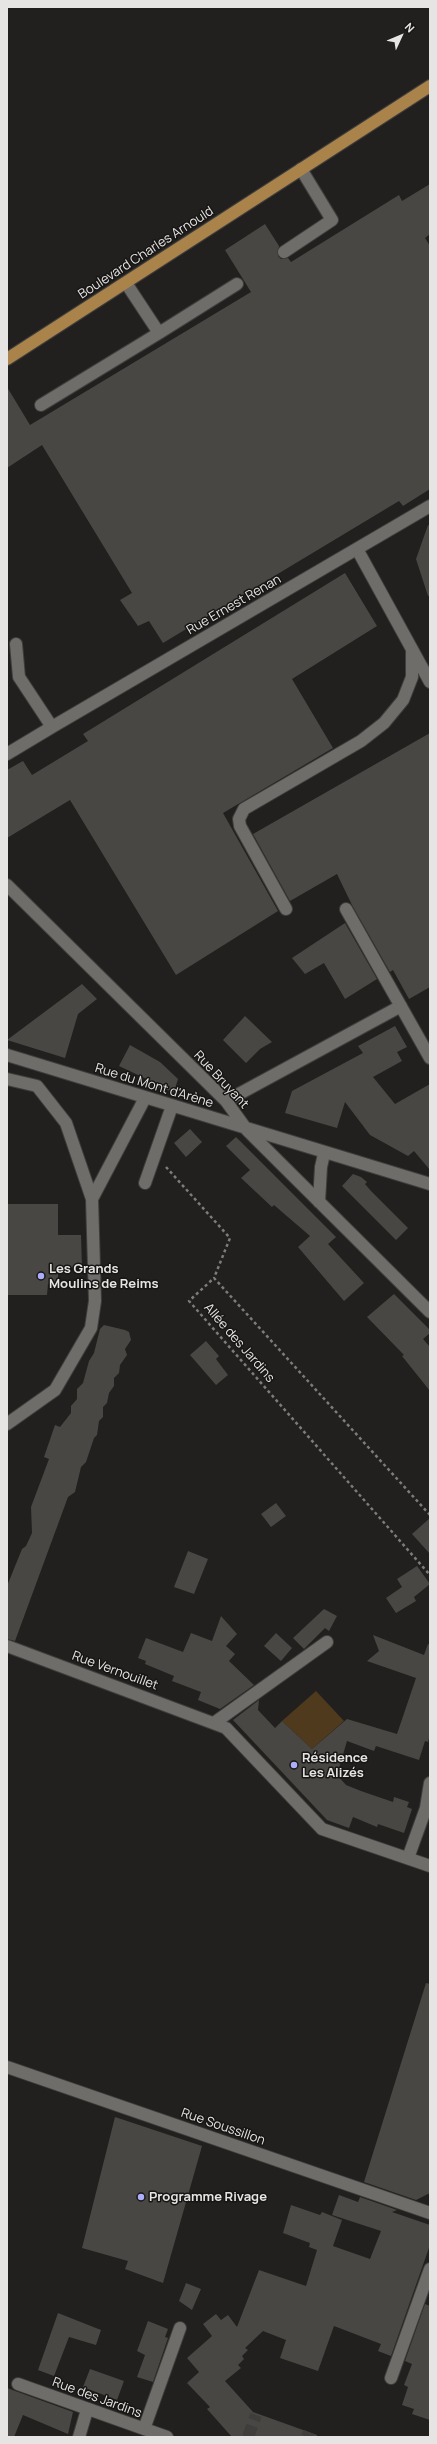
<!DOCTYPE html>
<html>
<head>
<meta charset="utf-8">
<style>
  body { margin:0 }
  #map { position:relative; width:437px; height:2444px; overflow:hidden; background:#21201e; font-family:Manrope,sans-serif }
  canvas { display:block }
  .frame { position:absolute; inset:0; border:8px solid #e6e5e4; pointer-events:none }
  .north { position:absolute; left:381px; top:16px; width:40px; height:40px; -webkit-text-stroke:3px #181614; paint-order:stroke; rotate:46deg; font-size:11px; font-weight:700; line-height:16px; text-align:center; color:#e6e5e4 }
  .north::after { content:''; display:block; margin:auto; width:14px; height:18px; background:#e6e5e4; clip-path:polygon(50% 0,100% 100%,50% 72%,0 100%) }
</style>
</head>
<body>
<div id="map">
<canvas width="437" height="2444"></canvas>
<div class="frame"></div>
<div class="north">N</div>
</div>
<script>
const ctx = document.querySelector('canvas').getContext('2d');
ctx.lineJoin = 'round';
function fill(path, color) { ctx.fillStyle = color; ctx.fill(path, 'evenodd'); }
const shape = rows => new Path2D(rows.map(r => 'M' + r).join(''));
function strokePath(path, color, width, dash) { ctx.strokeStyle = color; ctx.lineWidth = width; ctx.lineCap = dash ? 'butt' : 'round'; ctx.setLineDash(dash || []); ctx.stroke(path); }
function label(font, color, halo, rows, align = 'center') {
  ctx.font = font + ' Manrope,sans-serif'; ctx.lineWidth = 3; ctx.setLineDash([]); ctx.textBaseline = 'middle'; ctx.strokeStyle = halo; ctx.fillStyle = color; for (const [text, x, y, turn = 0] of rows) {
    ctx.save(); ctx.translate(x, y); ctx.rotate((+turn || 0) * Math.PI / 180); ctx.textAlign = isNaN(turn) ? turn : align; if (halo) ctx.strokeText(text, 0, 0); ctx.fillText(text, 0, 0); ctx.restore();
  }
}
fill(shape([
  [316,1691,344,1721,312,1749,282,1721]
]), '#4f3a1d');
fill(shape([
  [430,184,430,234,425,238,430,246,430,489,403,506,399,501,163,643,149,621,138,626,120,600,132,593,42,445,7,468,7,387,30,425,251,292,225,250,265,224,279,246,278,256,281,259,288,258,291,262,399,195,402,201],
  [428,525,430,526,430,595,428,596,416,559],
  [345,573,377,626,292,679,333,748,223,813,278,911,176,975,70,800,7,838,7,770,23,761,32,775,88,741,83,734],
  [430,733,430,987,409,999,393,970,390,972,352,905,337,874,290,901,253,834],
  [345,923,377,979,345,999,324,963,305,974,292,958],
  [82,984,97,999,78,1014,65,1058,7,1040],
  [245,1016,272,1042,260,1049,246,1063,223,1040],
  [395,1026,407,1047,397,1052,402,1061,373,1077,395,1104,430,1084,430,1170,414,1151,408,1156,370,1135,345,1102,337,1128,285,1113,292,1091,363,1053,358,1046],
  [130,1045,160,1062,178,1079,174,1092,154,1086,155,1083,119,1066],
  [190,1129,202,1142,186,1157,174,1143],
  [236,1137,336,1237,328,1244,364,1283,344,1301,298,1247,310,1236,274,1205,272,1207,241,1178,250,1170,226,1146],
  [353,1174,361,1177,367,1182,365,1184,371,1191,408,1228,396,1240,342,1186],
  [7,1204,58,1204,58,1235,81,1235,82,1267,58,1268,58,1284,48,1284,47,1295,7,1295],
  [394,1294,430,1330,430,1333,423,1339,430,1347,430,1391,402,1356,404,1355,367,1317],
  [104,1325,125,1330,129,1332,131,1340,125,1349,127,1355,120,1365,119,1373,114,1378,114,1386,109,1393,107,1403,103,1407,103,1417,99,1421,97,1435,94,1438,86,1462,81,1467,75,1492,68,1497,15,1641,7,1639,7,1586,22,1549,26,1546,32,1533,31,1507,49,1459,44,1457,55,1425,60,1427,71,1413,71,1406,77,1399,77,1389,83,1383,89,1361,94,1353,100,1329],
  [206,1341,219,1356,216,1359,228,1375,216,1385,190,1355],
  [276,1503,286,1516,271,1527,261,1514],
  [430,1518,430,1554,412,1534],
  [188,1551,208,1559,194,1594,174,1587],
  [417,1566,430,1584,414,1597,416,1601,396,1613,386,1598,402,1587,397,1579],
  [324,1609,337,1616,329,1631,325,1628,304,1649,293,1638],
  [221,1616,237,1634,226,1646,235,1654,229,1661,254,1685,220,1709,198,1700,201,1692,172,1681,174,1676,145,1664,146,1661,138,1658,146,1638,183,1652,191,1633,212,1641],
  [276,1633,292,1648,281,1661,264,1646],
  [373,1635,424,1655,428,1644,430,1645,430,1735,428,1742,425,1741,419,1760,376,1746,374,1751,347,1741,337,1775,346,1785,361,1791,393,1802,394,1797,409,1802,407,1807,412,1809,404,1833,378,1824,377,1827,353,1817,349,1828,327,1820,233,1720,259,1700,258,1710,275,1728,282,1721,312,1749,347,1719,397,1734,416,1678,367,1661,379,1651],
  [426,1983,430,1984,430,2193,416,2200,364,2182],
  [115,2117,202,2146,163,2283,125,2269,128,2261,82,2248],
  [339,2195,358,2202,360,2197,397,2210,392,2212,430,2225,430,2245,391,2356,378,2351,381,2344,334,2326,318,2371,280,2358,286,2340,263,2331,245,2348,248,2350,242,2356,244,2359,238,2365,241,2368,225,2381,253,2412,317,2435,316,2437,232,2437,207,2409,210,2407,187,2383,199,2372,187,2358,212,2336,203,2324,216,2314,221,2320,228,2315,237,2327,259,2270,306,2286,317,2250,309,2247,310,2243,283,2233,291,2205,320,2215,322,2212,342,2220,333,2246,370,2259,381,2231,332,2215],
  [186,2283,201,2289,192,2310,179,2301],
  [425,2304,430,2306,430,2420,412,2414,414,2409,402,2405,408,2387,404,2385,412,2364,405,2361],
  [58,2313,101,2330,96,2345,69,2337,54,2376,38,2370],
  [148,2321,168,2329,165,2337,168,2338,153,2382,137,2377,145,2355,137,2351],
  [90,2369,124,2381,117,2400,83,2387],
  [7,2388,73,2412,68,2434,23,2415,14,2437,7,2437]
]), '#494744');
strokePath(shape([
  [248,2437,256,2415],
  [307,2437,309,2432]
]), '#3f3e3c', 12, [12, 6]);
const minor = shape([
  [284,252,332,220,301,169],
  [159,333,237,284],
  [41,405,159,333,126,283],
  [357,549,430,682],
  [52,727,430,506],
  [7,754,52,727,19,677,16,644],
  [7,885,226,1101,247,1130,430,1312],
  [286,909,240,826,239,819,244,809,361,741,384,723,403,700,412,677,412,649],
  [346,909,430,1058],
  [7,1055,430,1184],
  [7,1079,37,1086,66,1123,92,1199],
  [226,1101,401,1006],
  [145,1183,172,1106],
  [319,1202,321,1167,324,1154],
  [7,1424,55,1390,91,1328,95,1301,92,1199,145,1098],
  [7,1646,226,1728,322,1829,430,1866],
  [214,1723,327,1642],
  [408,1858,426,1808,430,1783],
  [7,2067,430,2213],
  [391,2378,430,2269],
  [18,2384,167,2437],
  [144,2429,180,2328],
  [79,2437,87,2410]
]);
const major = shape([
  [7,359,430,86]
]);
strokePath(minor, '#403e3d', 14);
strokePath(major, '#403e3d', 14);
strokePath(shape([
  [166,1167,230,1238,214,1278],
  [430,1515,214,1278,189,1301,430,1575]
]), '#7d7c7a', 2.5, [3, 3]);
strokePath(minor, '#6f6d6a', 12);
strokePath(major, '#a9834a', 12);
for (const [x, y, r, color] of [
  [41,1276,4,"#adaefb"],
  [294,1765,4,"#adaefb"],
  [141,2197,4,"#adaefb"]
]) { const dot = new Path2D(); dot.arc(x, y, r, 0, 2 * Math.PI); ctx.fillStyle = color; ctx.fill(dot); strokePath(dot, '#181614', 1.5); }
label('13px', '#e6e5e4', '#181614', [
  ["Boulevard Charles Arnould",146,253,-33],
  ["Rue Ernest Renan",234,605,-30],
  ["Rue Bruyant",221,1080,47],
  ["Rue du Mont d'Arène",154,1086,17],
  ["Allée des Jardins",239,1343,49],
  ["Rue Vernouillet",115,1671,20],
  ["Rue Soussillon",223,2127,19],
  ["Rue des Jardins",97,2398,20]
]);
label('bold 13px', '#e6e5e4', '#181614', [
  ["Les Grands",49,1269],
  ["Moulins de Reims",49,1284],
  ["Résidence",302,1758],
  ["Les Alizés",302,1773],
  ["Programme Rivage",149,2197]
], 'left');
</script>
</body>
</html>
